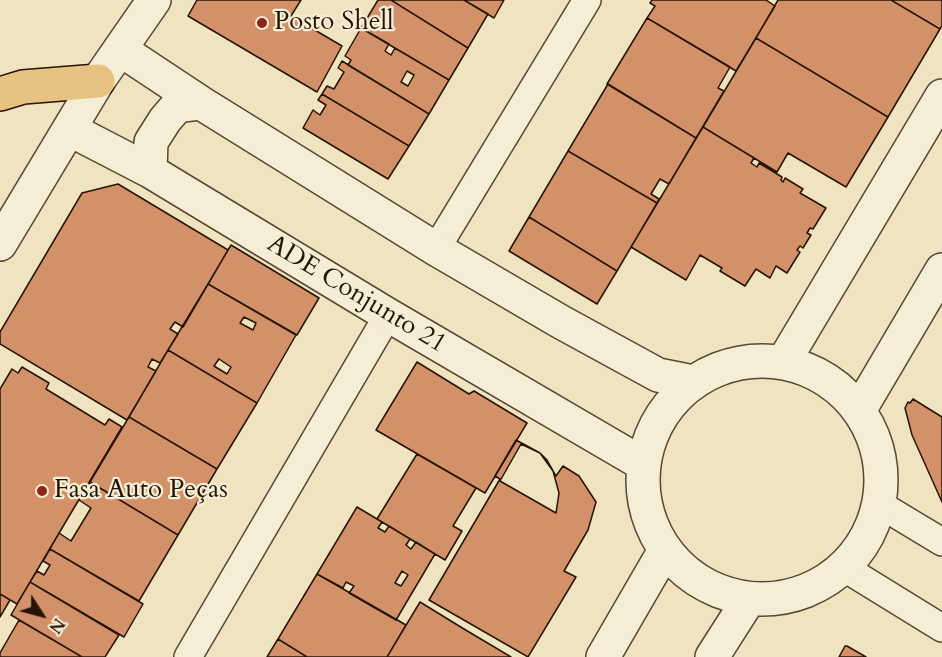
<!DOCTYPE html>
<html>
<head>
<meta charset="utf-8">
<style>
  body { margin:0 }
  #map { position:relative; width:942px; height:657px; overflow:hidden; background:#efe3c0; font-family:Cardo,serif }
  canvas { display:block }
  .north { position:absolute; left:12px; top:585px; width:60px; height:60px; -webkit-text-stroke:4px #f5edd6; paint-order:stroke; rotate:126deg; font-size:16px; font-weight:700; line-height:24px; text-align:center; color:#261303 }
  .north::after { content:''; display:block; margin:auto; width:21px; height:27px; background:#261303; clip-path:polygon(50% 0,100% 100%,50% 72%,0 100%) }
</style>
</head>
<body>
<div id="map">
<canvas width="942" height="657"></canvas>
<div class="north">N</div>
</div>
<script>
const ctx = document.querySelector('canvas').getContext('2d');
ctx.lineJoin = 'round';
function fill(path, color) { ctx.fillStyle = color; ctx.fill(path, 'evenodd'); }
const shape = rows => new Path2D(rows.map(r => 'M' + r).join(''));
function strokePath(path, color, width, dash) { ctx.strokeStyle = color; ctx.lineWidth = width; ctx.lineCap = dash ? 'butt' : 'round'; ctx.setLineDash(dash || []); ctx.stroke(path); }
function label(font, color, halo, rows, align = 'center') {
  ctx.font = font + ' Cardo,serif'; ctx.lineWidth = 4.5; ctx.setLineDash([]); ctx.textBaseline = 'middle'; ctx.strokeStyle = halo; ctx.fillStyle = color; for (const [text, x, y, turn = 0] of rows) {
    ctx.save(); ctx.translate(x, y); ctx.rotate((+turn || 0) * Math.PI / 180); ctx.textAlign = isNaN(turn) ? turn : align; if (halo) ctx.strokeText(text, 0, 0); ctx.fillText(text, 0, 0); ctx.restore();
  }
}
const building = shape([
  [197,0,301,0,291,16,342,46,317,92,188,16,197,0],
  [378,0,391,0,468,48,449,80,361,28,378,0],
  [391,0,464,0,488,14,468,48,391,0],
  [464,0,504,0,494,18,464,0],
  [652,0,766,0,775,6,736,71,647,18,655,6,650,3,652,0],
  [778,0,891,0,940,29,888,117,756,38,778,0],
  [891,0,942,0,942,26,940,29,891,0],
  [647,18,730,67,718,88,724,91,696,138,607,84,647,18],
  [361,28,389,44,385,51,391,55,395,48,449,80,429,114,348,65,351,60,345,56,361,28],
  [407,71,414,75,408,86,401,82,407,71],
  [756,38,888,117,846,187,788,153,777,172,703,127,756,38],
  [342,61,429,114,409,146,322,94,327,86,334,89,344,72,338,68,342,61],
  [608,84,696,138,669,184,660,179,651,194,659,199,657,203,568,151,608,84],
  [322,94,409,146,388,179,303,128,313,110,320,115,326,105,318,100,322,94],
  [703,127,754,158,751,163,757,167,759,163,782,177,781,180,783,182,785,178,803,189,800,193,826,208,813,229,810,228,807,233,811,235,803,248,800,246,797,250,800,252,787,273,776,266,770,278,756,269,745,286,720,271,722,268,700,255,686,280,631,247,703,127],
  [568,151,657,203,617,271,529,217,568,151],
  [118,184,228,250,183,327,175,322,170,329,178,334,160,363,152,359,148,367,156,371,127,420,0,344,0,332,82,193,118,184],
  [529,217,617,271,597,304,509,251,529,217],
  [231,245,319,298,297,335,208,284,231,245],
  [208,284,296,335,257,403,168,350,208,284],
  [244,317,256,323,253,330,240,323,244,317],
  [219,359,231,367,227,374,214,366,219,359],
  [168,350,257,403,217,469,129,417,168,350],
  [417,362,469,394,474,391,527,423,485,493,376,430,417,362],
  [22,367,49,383,46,389,105,425,109,419,122,427,17,604,0,594,0,389,12,369,18,373,22,367],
  [913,399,942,417,942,502,912,435,905,408,908,402,910,403,913,399],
  [129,417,217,469,178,535,90,482,129,417],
  [516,440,540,453,547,460,556,476,563,466,579,476,596,502,588,530,564,571,576,577,528,657,429,600,500,479,495,476,516,440],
  [521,444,540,453,553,471,559,493,556,513,500,481,521,444],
  [417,454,476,488,453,526,462,531,445,560,377,519,417,454],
  [90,482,178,535,139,601,50,549,59,533,71,541,91,508,79,500,90,482],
  [357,507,382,522,378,528,385,532,389,526,410,539,406,545,411,549,416,542,435,554,396,620,349,593,354,586,346,582,343,588,317,574,357,507],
  [402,571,408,575,401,586,395,583,402,571],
  [50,549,143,604,124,637,30,582,37,571,44,575,50,565,43,561,50,549],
  [317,574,406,625,387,657,307,657,278,639,317,574],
  [30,582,119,635,105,657,82,657,11,615,30,582],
  [0,594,10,600,0,617,0,594],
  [420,602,464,629,511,657,387,657,420,602],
  [19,620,82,657,0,657,0,653,19,620],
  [278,639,307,657,267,657,278,639],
  [845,646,847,646,866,657,839,657,845,646]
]);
fill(building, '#d29168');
strokePath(building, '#261303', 1.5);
const minor = shape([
  [436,249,587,0],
  [879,504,942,542],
  [843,567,942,628],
  [188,657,388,315]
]);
const tertiary = shape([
  [121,50,201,103,436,249,561,322,658,375,693,382],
  [69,129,150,171,388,315,643,464],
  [150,171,151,142,165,120,177,106,201,103],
  [0,244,98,81,154,0],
  '643 480a119 119 0 1 1 238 0a119 119 0 1 1-238 0Z',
  [784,361,942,96],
  [860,409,942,270],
  [603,657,665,550],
  [712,657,749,599]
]);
const trunk = shape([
  [0,94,23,87,98,81]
]);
strokePath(minor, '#584732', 30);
strokePath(tertiary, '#584732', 36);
strokePath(trunk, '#261303', 36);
strokePath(minor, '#f5edd6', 27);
strokePath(tertiary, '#f5edd6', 33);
strokePath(trunk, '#e8c280', 33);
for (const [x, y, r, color] of [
  [262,23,6,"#8f2418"],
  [42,491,6,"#8f2418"]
]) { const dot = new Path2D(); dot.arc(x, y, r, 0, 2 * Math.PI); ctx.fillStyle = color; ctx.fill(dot); strokePath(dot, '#f5edd6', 2); }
label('26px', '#261303', '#f5edd6', [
  ["Posto Shell",274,23],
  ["Fasa Auto Peças",54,491]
], 'left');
label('26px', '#261303', '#f5edd6', [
  ["ADE Conjunto 21",356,295,31]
]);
</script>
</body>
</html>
